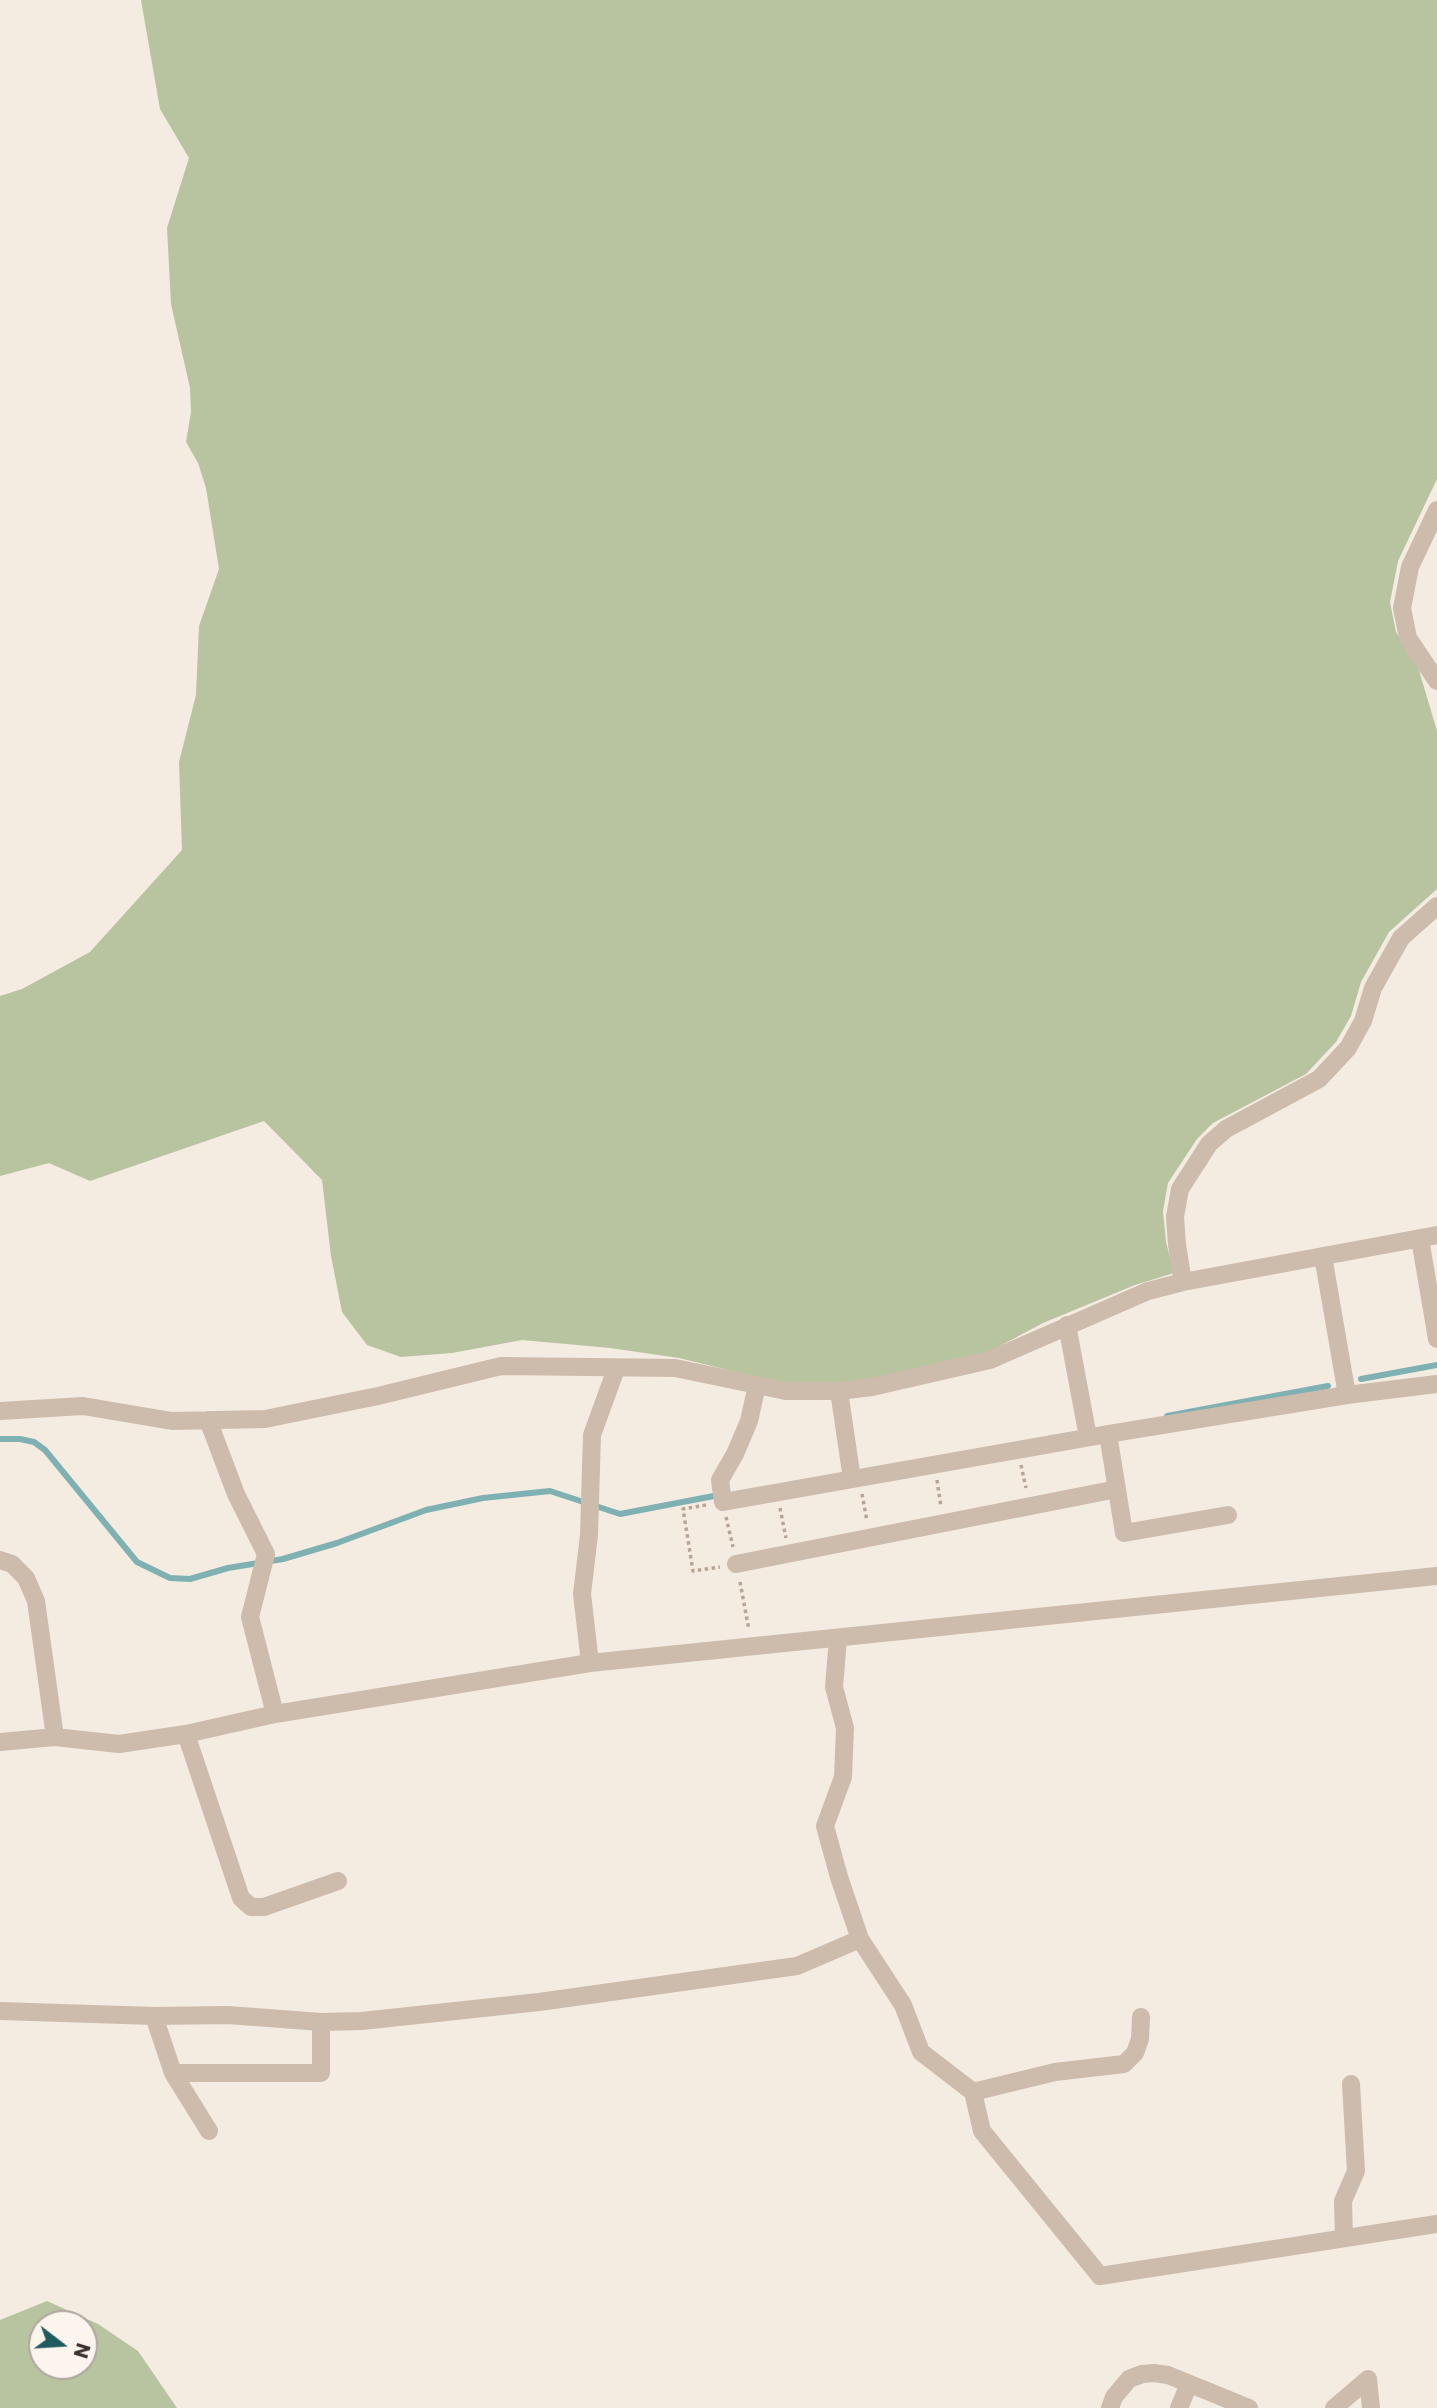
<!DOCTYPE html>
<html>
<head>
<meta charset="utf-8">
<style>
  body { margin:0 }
  #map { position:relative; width:1437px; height:2408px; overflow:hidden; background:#f4ebe1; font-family:Poppins,sans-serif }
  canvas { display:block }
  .north { position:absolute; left:28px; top:2310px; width:70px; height:70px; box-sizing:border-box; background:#fbf5ee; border:2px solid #aea6a0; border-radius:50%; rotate:107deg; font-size:19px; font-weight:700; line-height:28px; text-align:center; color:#3b302b }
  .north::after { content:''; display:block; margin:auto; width:24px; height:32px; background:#1f5a5e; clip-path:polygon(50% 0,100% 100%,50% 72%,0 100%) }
</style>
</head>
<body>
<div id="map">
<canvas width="1437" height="2408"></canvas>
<div class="north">N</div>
</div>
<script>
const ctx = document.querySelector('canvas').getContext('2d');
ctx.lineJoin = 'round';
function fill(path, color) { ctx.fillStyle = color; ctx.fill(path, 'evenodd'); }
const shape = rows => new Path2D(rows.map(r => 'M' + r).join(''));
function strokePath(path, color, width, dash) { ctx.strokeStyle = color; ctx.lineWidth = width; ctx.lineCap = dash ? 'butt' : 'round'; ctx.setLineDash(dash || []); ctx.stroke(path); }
fill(shape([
  [141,0,1437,0,1437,479,1398,561,1390,602,1396,632,1418,667,1437,731,1437,889,1389,932,1361,982,1351,1016,1336,1042,1306,1074,1213,1123,1197,1139,1168,1183,1163,1211,1166,1242,1174,1273,1135,1285,1043,1323,985,1354,860,1381,826,1385,773,1381,679,1358,610,1348,522,1340,452,1353,401,1357,367,1345,342,1312,331,1256,322,1180,264,1121,90,1181,49,1163,0,1176,0,996,22,989,90,952,182,850,179,762,196,695,199,626,219,569,206,488,198,463,186,442,191,412,190,388,171,304,167,228,189,158,160,109],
  [47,2301,98,2324,138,2351,177,2408,0,2408,0,2320],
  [42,2324,84,2324,84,2366,42,2366]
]), '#b8c4a0');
strokePath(shape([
  [1361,1379,1437,1365],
  [1167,1416,1328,1386],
  [0,1439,20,1439,34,1442,45,1450,137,1562,170,1578,190,1579,228,1568,283,1559,337,1543,426,1510,483,1498,550,1491,620,1514,719,1495]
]), '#7fb0b2', 6);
strokePath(shape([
  [1021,1465,1026,1488],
  [937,1480,941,1507],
  [862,1494,867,1521],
  [706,1505,683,1509,693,1571,720,1567],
  [780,1508,786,1538],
  [726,1517,733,1547],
  [740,1582,749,1630]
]), '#b9a596', 3.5, [3.5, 3.5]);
strokePath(shape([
  [1437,510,1410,567,1402,608,1408,638,1437,681],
  [1420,1239,1437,1339],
  [1323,1256,1347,1395],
  [1183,1282,1177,1245,1175,1217,1180,1189,1209,1144,1226,1129,1319,1079,1348,1048,1363,1021,1373,988,1401,938,1437,906],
  [1067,1325,1088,1437],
  [757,1385,749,1421,735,1454,720,1480,723,1502,1108,1434,1347,1395,1437,1384],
  [839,1391,852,1479],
  [0,1411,83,1406,172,1421,265,1419,378,1396,501,1366,675,1368,786,1391,839,1391,872,1387,990,1360,1148,1291,1183,1282,1437,1235],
  [208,1420,236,1494,266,1554,250,1617,275,1714],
  [1108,1434,1124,1533,1228,1515],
  [0,1560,12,1564,26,1578,36,1601,55,1737],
  [736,1564,1117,1489],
  [838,1639,834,1687,845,1728,843,1777,825,1826,839,1877,860,1939,903,2005,921,2052,973,2092,982,2131,1100,2276,1437,2224],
  [590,1663,582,1594,589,1535,592,1435,616,1369],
  [186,1734,241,1898,251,1907,264,1907,338,1881],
  [0,1742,55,1737,119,1744,186,1734,275,1714,590,1663,1437,1576],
  [0,2011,154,2016,228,2015,321,2022,362,2021,539,2002,797,1966,860,1939],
  [154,2016,173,2073,209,2131],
  [173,2073,321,2073,321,2022],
  [973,2092,1055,2072,1124,2064,1135,2053,1140,2039,1141,2017],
  [1344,2238,1343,2201,1356,2171,1351,2084],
  [1110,2408,1114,2397,1129,2379,1142,2374,1154,2373,1168,2375,1249,2408],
  [1179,2408,1189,2384],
  [1334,2408,1368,2379,1371,2408]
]), '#cdbbac', 18);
</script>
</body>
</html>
